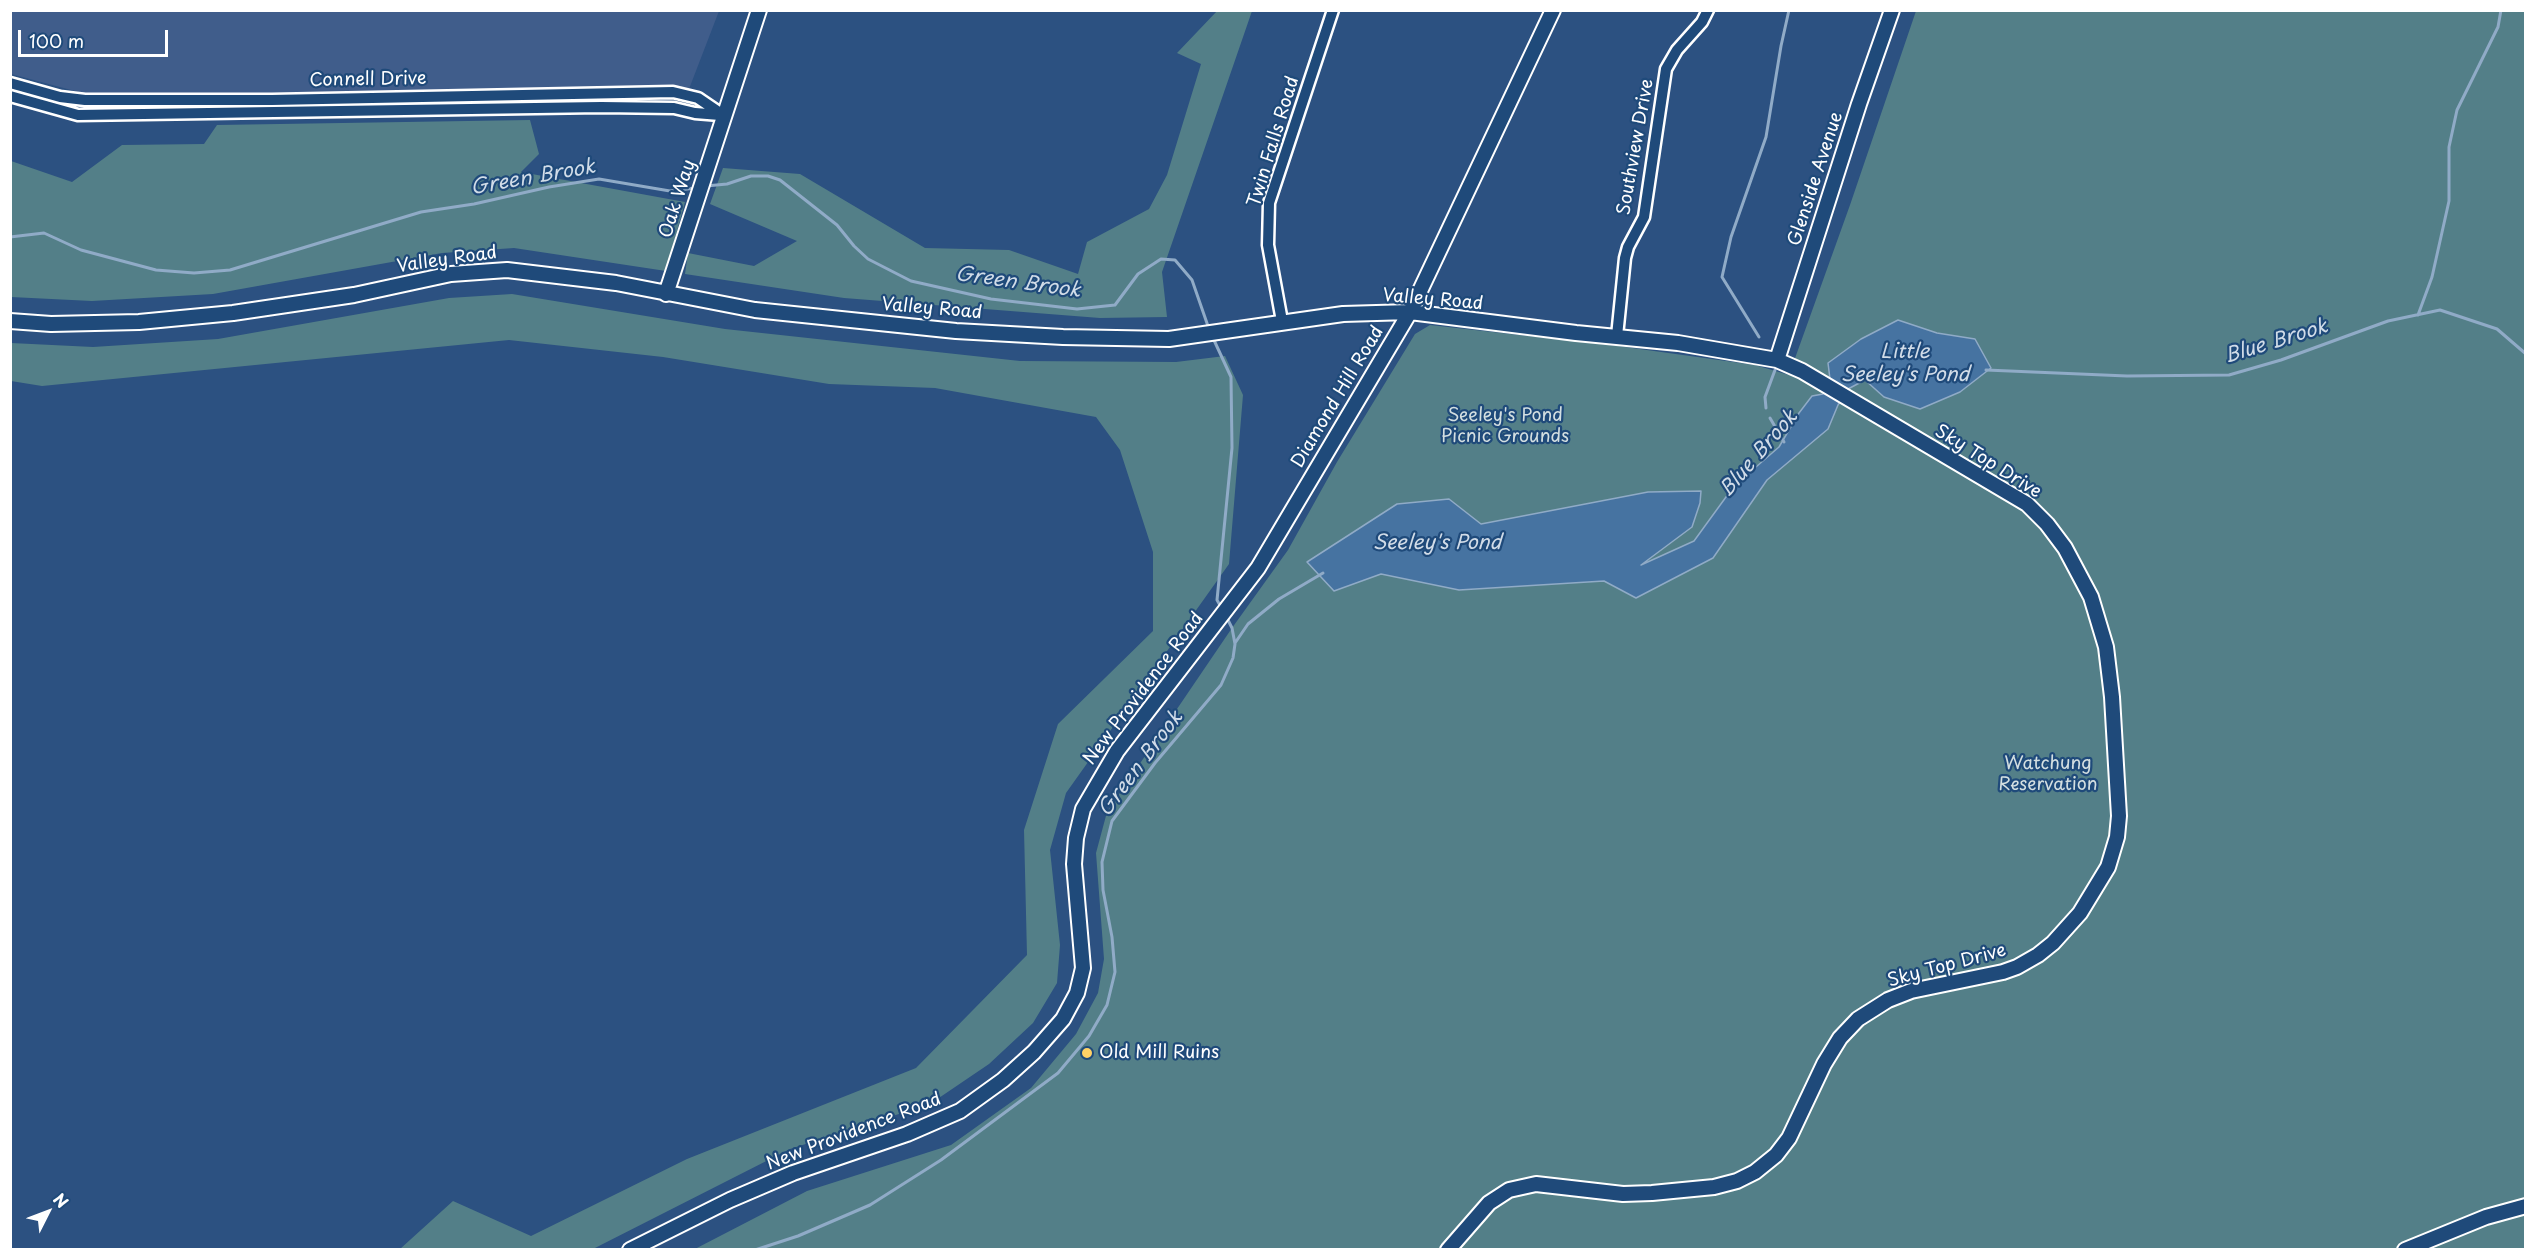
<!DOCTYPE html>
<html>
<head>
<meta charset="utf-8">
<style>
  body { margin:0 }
  #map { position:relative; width:2536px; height:1260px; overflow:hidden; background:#2c5181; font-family:"Playpen Sans",sans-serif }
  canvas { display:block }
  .frame { position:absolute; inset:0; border:12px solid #fff; pointer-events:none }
  .north { position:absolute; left:18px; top:1182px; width:60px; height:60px; -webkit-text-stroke:4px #1f4a7a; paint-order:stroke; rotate:48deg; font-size:16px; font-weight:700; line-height:24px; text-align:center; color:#fff }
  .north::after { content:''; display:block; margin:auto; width:21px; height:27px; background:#fff; clip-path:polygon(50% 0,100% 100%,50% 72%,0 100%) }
  .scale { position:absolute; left:18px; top:30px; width:150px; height:27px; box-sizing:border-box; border:3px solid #fff; border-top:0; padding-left:8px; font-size:18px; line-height:21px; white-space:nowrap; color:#fff; -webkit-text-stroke:4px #1f4a7a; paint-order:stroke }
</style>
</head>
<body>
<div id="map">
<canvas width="2536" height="1260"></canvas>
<div class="frame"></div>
<div class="north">N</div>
<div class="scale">100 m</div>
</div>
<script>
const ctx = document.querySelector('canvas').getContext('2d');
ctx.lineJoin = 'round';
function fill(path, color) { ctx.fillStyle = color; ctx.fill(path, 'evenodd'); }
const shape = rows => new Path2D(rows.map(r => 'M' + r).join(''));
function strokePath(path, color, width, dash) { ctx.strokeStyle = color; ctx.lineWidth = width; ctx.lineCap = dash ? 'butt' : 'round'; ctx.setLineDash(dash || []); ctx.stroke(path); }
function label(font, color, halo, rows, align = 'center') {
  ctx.font = font + ' "Playpen Sans",sans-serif'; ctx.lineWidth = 4.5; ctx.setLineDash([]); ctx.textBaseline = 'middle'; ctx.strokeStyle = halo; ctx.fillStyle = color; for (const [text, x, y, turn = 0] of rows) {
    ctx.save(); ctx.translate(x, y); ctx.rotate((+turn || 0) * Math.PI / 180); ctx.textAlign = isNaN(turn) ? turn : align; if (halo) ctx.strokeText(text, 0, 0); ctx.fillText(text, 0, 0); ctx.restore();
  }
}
fill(shape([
  [10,11,719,11,689,89,90,95,11,74]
]), '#405d8b');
fill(shape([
  [1218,10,1252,11,1162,272,1167,317,1100,318,844,298,685,274,688,253,754,266,797,241,710,204,723,168,800,174,925,248,1009,250,1078,274,1087,242,1149,209,1167,175,1201,64,1177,53],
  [1916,11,2525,11,2525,1249,693,1250,807,1191,951,1145,1031,1088,1076,1034,1098,993,1104,959,1096,853,1107,812,1232,628,1288,550,1337,462,1415,334,1430,325,1618,346,1755,365,1789,375,1850,205],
  [530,120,539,154,521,172,685,202,666,271,514,248,442,253,213,294,92,301,11,297,11,161,72,182,122,145,204,144,217,125],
  [512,294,725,329,1020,361,1176,362,1225,356,1243,395,1229,564,1066,793,1050,850,1060,945,1057,983,1033,1023,989,1064,930,1104,790,1149,593,1249,400,1249,453,1201,531,1236,687,1159,916,1068,1027,955,1024,830,1058,724,1153,631,1153,552,1120,450,1096,417,935,388,829,384,663,357,509,340,42,386,11,381,11,343,93,347,218,339,449,298]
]), '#537f88');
const water = shape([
  [1898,320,1937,333,1975,339,1991,368,1960,392,1920,409,1884,397,1865,380,1848,389,1838,405,1828,429,1767,480,1713,558,1636,598,1604,581,1459,590,1381,574,1334,591,1307,562,1397,504,1449,499,1481,524,1648,492,1701,491,1700,503,1692,527,1641,565,1694,541,1734,486,1779,447,1799,413,1812,396,1823,394,1830,379,1828,363,1861,339,1898,320]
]);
fill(water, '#4673a1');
strokePath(water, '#90abc7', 1.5);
strokePath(shape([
  [706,186,727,184,751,176,768,176,780,180,837,225,854,246,868,259,911,281,991,299,1077,309,1115,305,1138,274,1161,259,1175,260,1192,280,1209,329],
  [10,237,44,233,81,250,156,270,194,273,230,270,421,212,474,204,549,187,599,179,670,191,696,188],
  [2418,315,2432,277,2449,201,2449,147,2457,110,2498,27,2501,10],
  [1759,337,1722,277,1731,237,1766,137,1781,46,1789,10],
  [1213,338,1231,377,1232,448,1217,600,1221,607],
  [1986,370,2127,376,2229,375,2281,360,2388,321,2440,310,2497,329,2526,354],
  [1766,408,1765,397,1775,370],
  [1770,418,1784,442],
  [1235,643,1248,624,1279,599,1323,573],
  [755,1250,798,1236,870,1205,941,1160,1058,1073,1089,1036,1107,1005,1115,972,1112,937,1103,890,1102,862,1112,821,1155,763,1221,685,1233,658,1235,644,1232,628,1226,616]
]), '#90abc7', 3);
const street = shape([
  [10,83,60,97,85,100,272,100,673,92,698,98,723,115],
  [10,96,78,115,601,107,674,108,695,113,720,115],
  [1282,321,1268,245,1269,203,1333,10],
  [1617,336,1625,258,1628,247,1644,217,1666,69,1677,50,1702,22,1708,10]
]);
const secondary = shape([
  [666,294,759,10],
  [10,321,51,324,139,322,233,313,354,295,451,274,507,270,616,283,755,310,956,331,1063,337,1169,339,1343,314,1410,312,1576,333,1678,343,1777,360,1802,371,2027,504,2047,524,2065,548,2091,597,2106,647,2112,697,2119,816,2117,837,2108,867,2080,913,2053,943,2038,955,2017,967,2003,972,1911,991,1888,1000,1858,1019,1840,1038,1824,1064,1789,1138,1776,1155,1755,1172,1737,1181,1714,1187,1652,1193,1623,1194,1536,1184,1509,1190,1489,1203,1448,1250],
  [1777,360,1859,104,1892,10],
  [630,1250,730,1200,793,1173,907,1134,960,1111,1003,1080,1034,1052,1063,1019,1077,993,1083,968,1074,864,1076,838,1083,809,1117,751,1258,568,1410,312,1553,10],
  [2405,1250,2486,1217,2526,1206]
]);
strokePath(street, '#fff', 15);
strokePath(secondary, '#fff', 18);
strokePath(street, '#1f4a7a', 10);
strokePath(secondary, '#1f4a7a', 14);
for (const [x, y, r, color] of [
  [1087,1053,6,"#ffd166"]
]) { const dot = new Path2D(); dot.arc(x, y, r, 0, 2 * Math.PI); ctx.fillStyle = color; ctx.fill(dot); strokePath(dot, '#1f4a7a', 2); }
label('18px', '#fff', '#1f4a7a', [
  ["Connell Drive",368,80,-1],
  ["Twin Falls Road",1274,142,-73],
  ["Southview Drive",1636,147,-80],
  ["Glenside Avenue",1816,179,-72],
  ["Oak Way",678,199,-72],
  ["Valley Road",447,260,-8],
  ["Valley Road",1433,300,5],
  ["Valley Road",932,309,5],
  ["Diamond Hill Road",1338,397,-59],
  ["Sky Top Drive",1988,462,32],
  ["New Providence Road",1144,689,-53],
  ["Sky Top Drive",1947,966,-15],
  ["New Providence Road",854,1132,-21]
]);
label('18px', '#d4dfe1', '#1f4a7a', [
  ["Seeley's Pond",1505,416],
  ["Picnic Grounds",1505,437],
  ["Watchung",2048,764],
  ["Reservation",2048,785]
]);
label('18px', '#fff', '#1f4a7a', [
  ["Old Mill Ruins",1099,1053]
], 'left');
label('italic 20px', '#d1dce8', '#1f4a7a', [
  ["Green Brook",533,178,-10],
  ["Green Brook",1018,283,8],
  ["Blue Brook",2276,342,-17],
  ["Little",1905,352],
  ["Seeley's Pond",1905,375],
  ["Blue Brook",1759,454,-49],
  ["Seeley's Pond",1437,543],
  ["Green Brook",1141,764,-53]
]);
</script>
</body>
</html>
